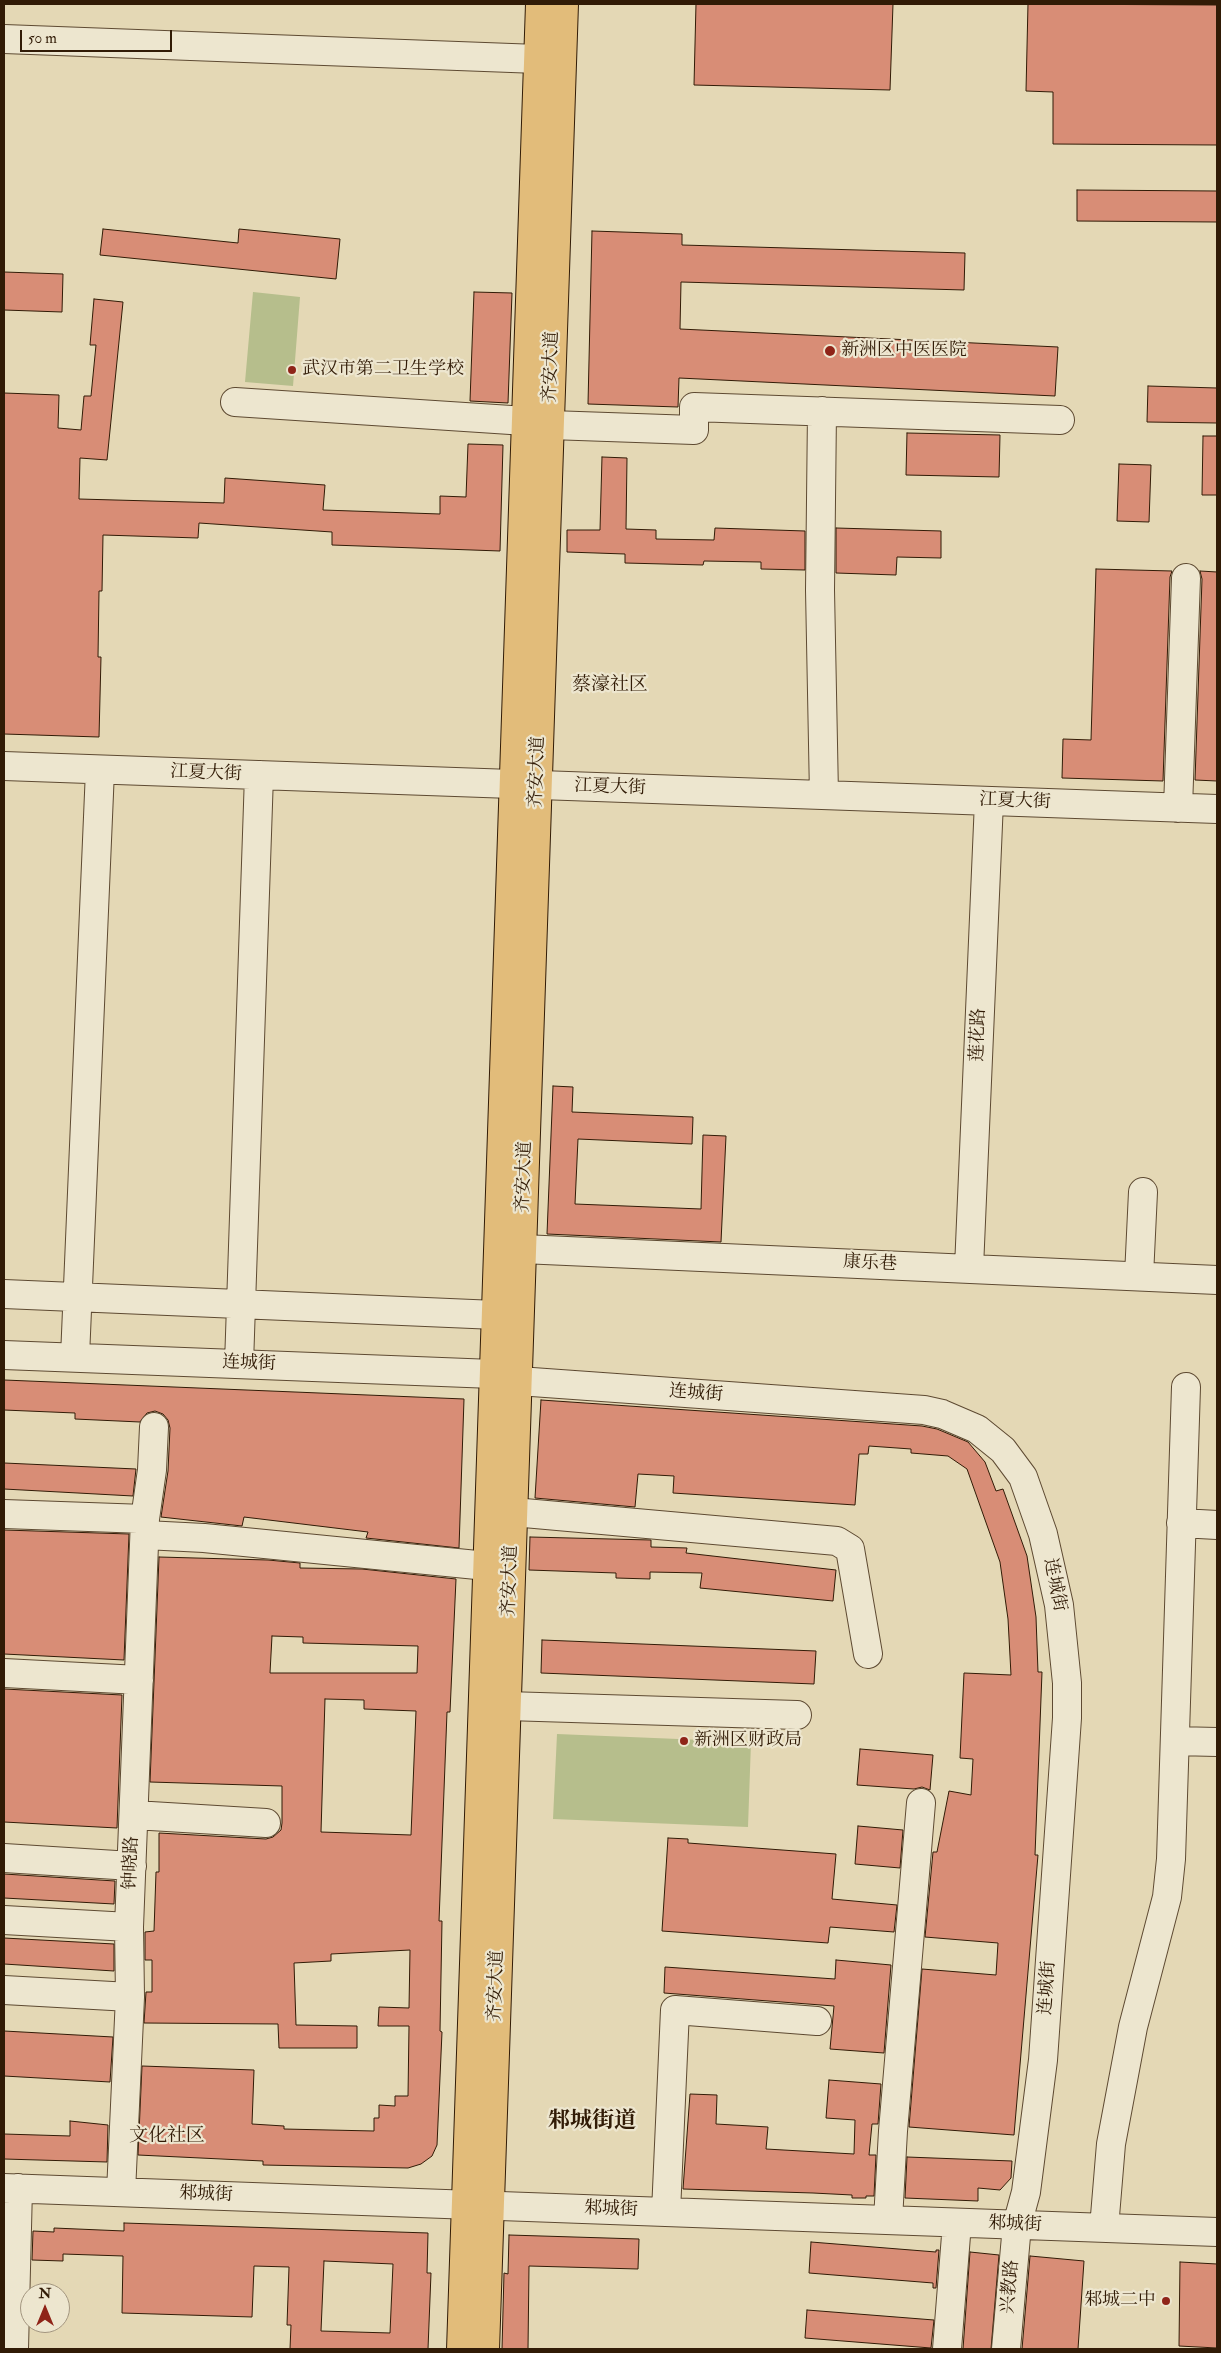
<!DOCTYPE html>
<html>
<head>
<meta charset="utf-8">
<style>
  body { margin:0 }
  #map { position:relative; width:1221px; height:2353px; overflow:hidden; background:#e4d8b5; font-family:"IM FELL Double Pica",serif }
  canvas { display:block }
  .frame { position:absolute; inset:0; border:5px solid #311b06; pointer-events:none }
  .north { position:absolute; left:20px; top:2283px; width:50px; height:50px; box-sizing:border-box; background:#ede6cf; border:1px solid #a2957f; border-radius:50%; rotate:0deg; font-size:14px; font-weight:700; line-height:20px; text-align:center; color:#311b06 }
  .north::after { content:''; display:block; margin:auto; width:18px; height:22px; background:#8f2418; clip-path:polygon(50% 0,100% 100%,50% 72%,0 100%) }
  .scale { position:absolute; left:20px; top:30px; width:152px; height:22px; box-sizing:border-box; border:2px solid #311b06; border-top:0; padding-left:6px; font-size:15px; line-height:18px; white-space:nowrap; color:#311b06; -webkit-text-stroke:4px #ede6cf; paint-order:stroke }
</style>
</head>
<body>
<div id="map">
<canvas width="1221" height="2353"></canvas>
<div class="frame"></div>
<div class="north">N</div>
<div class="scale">50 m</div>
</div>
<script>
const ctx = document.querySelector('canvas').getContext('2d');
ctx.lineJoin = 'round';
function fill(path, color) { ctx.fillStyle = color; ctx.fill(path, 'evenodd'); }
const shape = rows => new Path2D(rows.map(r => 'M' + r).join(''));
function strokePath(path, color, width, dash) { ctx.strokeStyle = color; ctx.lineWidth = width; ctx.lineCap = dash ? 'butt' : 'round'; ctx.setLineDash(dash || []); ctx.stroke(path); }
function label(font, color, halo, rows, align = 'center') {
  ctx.font = font + ' "IM FELL Double Pica","Noto Serif SC",serif'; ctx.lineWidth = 4.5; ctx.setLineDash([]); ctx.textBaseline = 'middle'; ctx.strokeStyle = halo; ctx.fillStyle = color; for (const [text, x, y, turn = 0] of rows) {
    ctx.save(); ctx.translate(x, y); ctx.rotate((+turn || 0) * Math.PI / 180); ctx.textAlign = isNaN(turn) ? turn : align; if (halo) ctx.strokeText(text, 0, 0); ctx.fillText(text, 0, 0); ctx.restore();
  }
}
fill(shape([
  [253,292,300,297,293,386,245,382],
  [557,1734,751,1742,748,1827,553,1819]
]), '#b6be8c');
const building = shape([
  [696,4,893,4,890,90,694,85,696,4],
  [1028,4,1217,5,1217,145,1053,144,1053,92,1026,91,1028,4],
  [1077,190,1217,191,1217,222,1077,221,1077,190],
  [103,229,238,243,239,229,340,239,336,279,100,255,103,229],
  [592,231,682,234,682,245,965,253,964,290,681,282,680,329,1058,347,1055,396,679,378,678,407,588,404,592,231],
  [4,272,63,274,62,312,4,310,4,272],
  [474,292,512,293,508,403,470,401,474,292],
  [94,299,123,302,107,460,80,458,79,499,224,503,225,478,325,485,323,510,440,514,440,496,466,497,468,444,503,445,500,551,332,545,332,532,199,523,198,538,103,535,102,591,99,591,98,657,101,657,99,737,4,734,4,393,59,395,58,428,81,430,84,396,91,396,96,345,90,345,94,299],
  [1148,386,1217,388,1217,423,1147,422,1148,386],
  [907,433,1000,435,999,477,906,475,907,433],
  [1203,436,1217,436,1217,495,1202,495,1203,436],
  [602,457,627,458,626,529,656,530,656,539,714,540,715,528,805,531,805,570,761,569,761,562,704,561,703,565,625,563,625,554,567,552,567,530,600,530,602,457],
  [1119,464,1151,465,1149,522,1117,521,1119,464],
  [836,528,941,531,941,558,897,557,896,575,836,573,836,528],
  [1096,569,1172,571,1170,577,1163,781,1062,778,1063,739,1091,740,1096,569],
  [1200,571,1217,572,1217,781,1195,780,1202,579,1200,571],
  [553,1086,573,1087,572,1112,693,1117,692,1144,578,1139,575,1204,701,1209,703,1135,726,1136,721,1242,547,1234,553,1086],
  [4,1380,464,1399,459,1548,366,1538,368,1532,244,1517,242,1526,161,1517,168,1471,170,1428,168,1420,163,1414,155,1411,147,1413,140,1422,75,1419,75,1413,4,1410,4,1380],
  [541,1400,922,1426,937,1429,968,1442,985,1462,996,1491,1003,1489,1027,1556,1036,1617,1038,1672,1042,1672,1035,1855,1038,1855,1014,2135,909,2127,922,1969,996,1975,998,1943,925,1937,933,1852,937,1852,949,1791,971,1795,973,1759,960,1758,964,1673,1011,1675,1008,1619,1000,1562,967,1469,948,1456,911,1453,911,1449,869,1446,868,1454,859,1454,855,1505,673,1493,674,1476,638,1474,635,1507,535,1498,541,1400],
  [4,1463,136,1469,133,1496,4,1489,4,1463],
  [4,1530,129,1534,124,1660,4,1654,4,1530],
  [530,1537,651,1540,651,1547,687,1548,686,1553,836,1570,833,1601,700,1588,702,1573,650,1572,650,1579,616,1578,616,1573,529,1570,530,1537],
  [159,1557,268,1560,300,1563,300,1568,362,1569,456,1579,450,1712,447,1712,439,1921,442,1921,440,2031,442,2032,437,2145,432,2156,421,2164,408,2168,263,2165,263,2161,138,2155,142,2066,254,2070,252,2124,284,2126,284,2129,374,2131,374,2118,379,2118,379,2105,395,2106,395,2096,408,2096,409,2026,378,2026,379,2007,409,2008,410,1950,331,1954,331,1961,294,1963,296,2025,357,2026,357,2048,279,2048,278,2024,144,2023,146,1992,152,1992,152,1960,145,1960,145,1932,154,1931,156,1872,159,1872,159,1833,266,1839,273,1837,281,1830,282,1823,282,1786,150,1782,159,1557],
  [272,1636,303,1637,303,1643,418,1646,417,1673,270,1673,272,1636],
  [325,1699,364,1700,364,1709,416,1711,411,1835,321,1832,325,1699],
  [542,1640,816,1651,814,1684,541,1673,542,1640],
  [4,1689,122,1695,117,1828,4,1822,4,1689],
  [860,1749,933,1755,930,1790,922,1787,914,1789,857,1785,860,1749],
  [858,1826,903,1830,900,1868,855,1864,858,1826],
  [668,1838,688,1839,688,1843,836,1854,832,1899,897,1905,894,1932,830,1927,828,1943,662,1931,668,1838],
  [4,1874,115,1881,114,1904,4,1898,4,1874],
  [4,1938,114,1944,114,1971,4,1964,4,1938],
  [836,1960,891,1965,884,2053,830,2049,834,2006,664,1993,665,1967,835,1979,836,1960],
  [4,2031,113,2037,110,2082,4,2076,4,2031],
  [829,2080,881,2084,878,2124,872,2124,869,2155,876,2155,874,2196,866,2196,866,2198,852,2198,852,2195,813,2193,683,2189,690,2094,717,2095,716,2124,768,2127,766,2149,854,2154,855,2120,826,2118,829,2080],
  [70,2121,108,2125,107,2162,4,2159,4,2134,70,2136,70,2121],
  [907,2157,1012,2161,1011,2178,1000,2190,978,2188,978,2201,905,2198,907,2157],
  [124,2223,428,2233,427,2273,431,2273,428,2349,290,2349,291,2325,287,2325,289,2267,254,2266,252,2317,122,2313,123,2256,63,2254,63,2261,32,2260,33,2231,54,2232,54,2228,124,2231,124,2223],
  [324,2261,393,2264,390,2333,321,2331,324,2261],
  [509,2235,639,2239,638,2269,529,2266,528,2349,502,2349,504,2273,508,2274,509,2235],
  [811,2242,936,2252,936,2250,939,2250,936,2288,933,2288,933,2283,809,2273,811,2242],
  [970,2252,999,2255,991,2349,963,2349,970,2252],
  [1030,2256,1084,2261,1078,2349,1022,2349,1030,2256],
  [1180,2262,1217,2264,1217,2348,1179,2346,1180,2262],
  [807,2310,934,2320,931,2348,805,2338,807,2310]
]);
fill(building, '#d88d76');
strokePath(building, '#311b06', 1);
const minor = shape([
  [4,39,538,59],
  [235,402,526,421],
  [822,411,820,590,824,795],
  [550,425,694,430,694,407,1060,420],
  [4,766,1217,809],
  [1178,808,1186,578],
  [522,1249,1217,1280],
  [969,1268,989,801],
  [1139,1276,1143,1192],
  [4,1294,496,1315],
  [4,1355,493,1374],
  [75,1357,100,770],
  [239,1364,259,775],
  [518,1381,924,1410,942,1414,977,1429,1003,1450,1023,1477,1043,1534,1059,1605,1067,1683,1067,1718,1043,2060,1026,2192,1017,2225,1006,2349],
  [513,1512,837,1541,850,1549,868,1654],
  [4,1514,145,1519],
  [1181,1523,1217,1525],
  [145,1535,204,1538,487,1566],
  [4,1673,139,1680],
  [507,1706,797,1715],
  [1175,1741,1217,1742],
  [134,1815,266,1823],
  [4,1858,132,1866],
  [4,1920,129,1927],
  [4,1990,130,1997],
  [4,2188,1217,2232],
  [121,2192,130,1997,129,1927,145,1519,152,1470,154,1427],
  [666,2212,675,2010,817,2021],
  [888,2220,893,2131,921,1803],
  [1104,2228,1111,2144,1133,2027,1167,1897,1171,1859,1186,1387],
  [14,2349,18,2188],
  [947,2349,957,2223]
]);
const major = shape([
  [461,2349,540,4],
  [485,2349,564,4]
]);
strokePath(minor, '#5e4a32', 30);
strokePath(major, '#311b06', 30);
strokePath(minor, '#ede6cf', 28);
strokePath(major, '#e2bc7a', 28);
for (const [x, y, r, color] of [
  [830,351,6,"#8f2418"],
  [292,370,5,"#8f2418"],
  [684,1741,5,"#8f2418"],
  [1166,2301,5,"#8f2418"]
]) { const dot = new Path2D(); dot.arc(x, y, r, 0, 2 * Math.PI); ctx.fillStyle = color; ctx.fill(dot); strokePath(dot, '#ede6cf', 2); }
label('18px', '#311b06', '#ede6cf', [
  ["新洲区中医医院",841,351],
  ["武汉市第二卫生学校",302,370],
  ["新洲区财政局",694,1741],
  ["邾城二中",1156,2301,"right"]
], 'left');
label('18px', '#311b06', '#ede6cf', [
  ["齐安大道",552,367,-88],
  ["齐安大道",538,772,-88],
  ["江夏大街",206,774,2],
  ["江夏大街",610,788,2],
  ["江夏大街",1015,802,2],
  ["莲花路",979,1035,-88],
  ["齐安大道",525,1177,-88],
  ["康乐巷",870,1264,3],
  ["连城街",249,1364,2],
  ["连城街",696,1394,4],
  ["齐安大道",511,1581,-88],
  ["连城街",1054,1585,79],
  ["钟晓路",132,1863,-88],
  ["齐安大道",497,1986,-88],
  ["连城街",1048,1988,-86],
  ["邾城街",206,2195,2],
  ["邾城街",611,2210,2],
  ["邾城街",1015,2225,2],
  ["兴教路",1011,2287,-85]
]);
label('19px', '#311b06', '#ede6cf', [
  ["蔡濠社区",610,686],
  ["文化社区",167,2137]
]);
label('bold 22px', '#311b06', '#ede6cf', [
  ["邾城街道",592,2122]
]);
</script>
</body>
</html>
